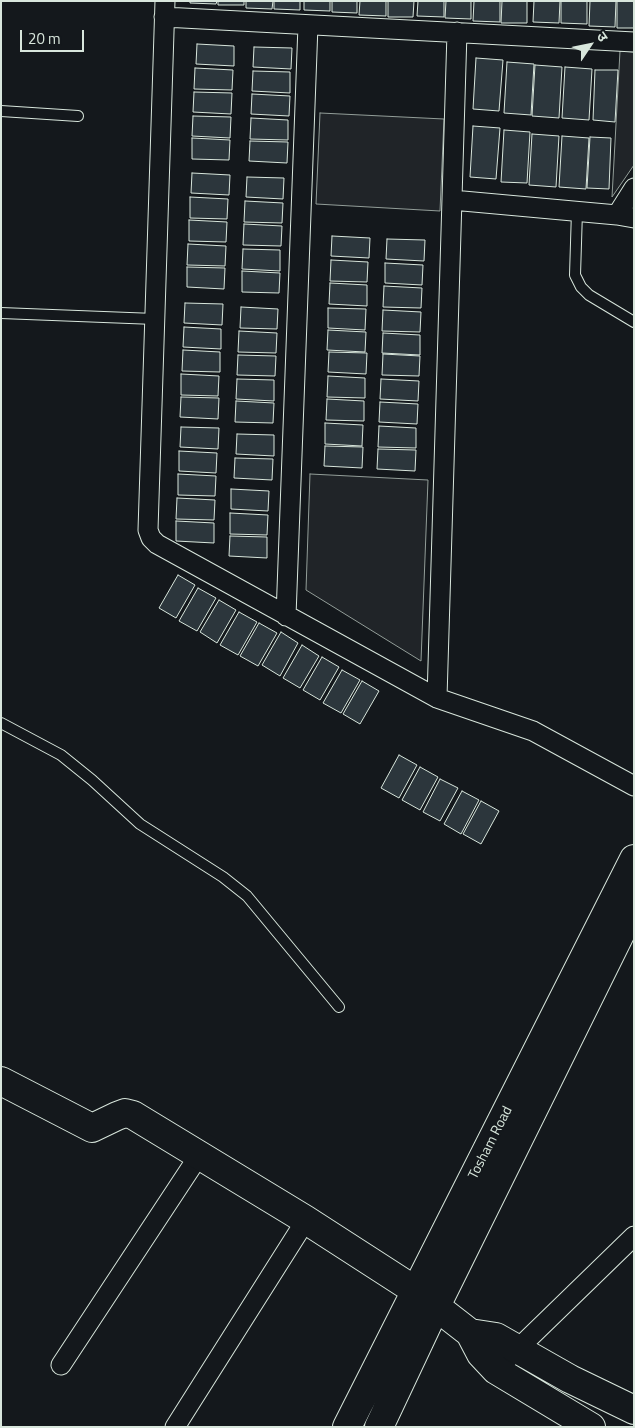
<!DOCTYPE html>
<html>
<head>
<meta charset="utf-8">
<style>
  body { margin:0 }
  #map { position:relative; width:635px; height:1428px; overflow:hidden; background:#14181c; font-family:"Titillium Web","Noto Sans Devanagari",sans-serif }
  canvas { display:block }
  .frame { position:absolute; inset:0; border:2px solid #d8e6dc; pointer-events:none }
  .north { position:absolute; left:565px; top:20px; width:50px; height:50px; -webkit-text-stroke:4px #14181c; paint-order:stroke; rotate:56deg; font-size:14px; font-weight:700; line-height:20px; text-align:center; color:#d8e6dc }
  .north::after { content:''; display:block; margin:auto; width:18px; height:22px; background:#d8e6dc; clip-path:polygon(50% 0,100% 100%,50% 72%,0 100%) }
  .scale { position:absolute; left:20px; top:30px; width:64px; height:22px; box-sizing:border-box; border:2px solid #d8e6dc; border-top:0; padding-left:6px; font-size:15px; line-height:18px; white-space:nowrap; color:#d8e6dc; -webkit-text-stroke:4px #14181c; paint-order:stroke }
</style>
</head>
<body>
<div id="map">
<canvas width="635" height="1428"></canvas>
<div class="frame"></div>
<div class="north">उ</div>
<div class="scale">20 m</div>
</div>
<script>
const ctx = document.querySelector('canvas').getContext('2d');
ctx.lineJoin = 'round';
function fill(path, color) { ctx.fillStyle = color; ctx.fill(path, 'evenodd'); }
const shape = rows => new Path2D(rows.map(r => 'M' + r).join(''));
function strokePath(path, color, width, dash) { ctx.strokeStyle = color; ctx.lineWidth = width; ctx.lineCap = dash ? 'butt' : 'round'; ctx.setLineDash(dash || []); ctx.stroke(path); }
function label(font, color, halo, rows, align = 'center') {
  ctx.font = font + ' "Titillium Web",sans-serif'; ctx.lineWidth = 4; ctx.setLineDash([]); ctx.textBaseline = 'middle'; ctx.strokeStyle = halo; ctx.fillStyle = color; for (const [text, x, y, turn = 0] of rows) {
    ctx.save(); ctx.translate(x, y); ctx.rotate((+turn || 0) * Math.PI / 180); ctx.textAlign = isNaN(turn) ? turn : align; if (halo) ctx.strokeText(text, 0, 0); ctx.fillText(text, 0, 0); ctx.restore();
  }
}
const green = shape([
  [620,51,634,52,634,165,612,197,620,51],
  [320,113,444,119,440,211,316,204,320,113],
  [310,474,428,480,421,661,306,590,310,474]
]);
fill(green, '#202428');
strokePath(green, '#939e99', 1);
const building = shape([
  [190,1,217,1,216,4,190,3,190,1],
  [218,1,244,1,244,5,218,5,218,1],
  [246,1,273,1,272,9,246,8,246,1],
  [274,1,300,1,300,10,274,9,274,1],
  [304,1,330,1,330,11,304,10,304,1],
  [332,1,357,1,357,13,332,12,332,1],
  [360,1,386,1,386,16,359,15,360,1],
  [388,1,414,1,413,17,388,17,388,1],
  [418,1,444,1,444,17,417,16,418,1],
  [446,1,471,1,471,19,445,18,446,1],
  [474,1,500,1,500,22,473,21,474,1],
  [502,1,527,1,527,23,501,23,502,1],
  [534,1,560,1,559,23,533,22,534,1],
  [561,1,587,1,587,24,561,23,561,1],
  [590,1,616,1,615,27,589,26,590,1],
  [617,1,634,1,634,28,617,28,617,1],
  [197,44,234,46,234,66,196,64,197,44],
  [254,47,292,48,291,69,253,67,254,47],
  [476,58,503,60,499,111,473,109,476,58],
  [507,62,534,64,531,115,504,113,507,62],
  [535,65,562,67,559,118,532,116,535,65],
  [565,67,592,69,589,120,562,118,565,67],
  [195,68,233,70,232,90,194,89,195,68],
  [595,70,618,70,615,122,593,120,595,70],
  [253,71,290,72,290,93,252,91,253,71],
  [194,92,232,93,231,114,193,112,194,92],
  [252,94,290,96,289,116,251,114,252,94],
  [193,116,231,117,230,138,192,136,193,116],
  [251,118,288,120,288,140,250,139,251,118],
  [473,126,500,128,496,179,470,177,473,126],
  [504,130,530,132,527,183,501,182,504,130],
  [532,134,559,136,556,187,529,185,532,134],
  [562,136,589,138,586,189,559,187,562,136],
  [590,137,611,138,609,189,587,188,590,137],
  [192,138,230,140,229,160,192,159,192,138],
  [250,141,288,142,287,163,249,161,250,141],
  [192,173,230,175,229,195,191,193,192,173],
  [247,177,284,178,283,199,246,197,247,177],
  [190,197,228,199,227,219,190,218,190,197],
  [245,201,283,203,282,223,244,222,245,201],
  [189,220,227,222,226,242,189,241,189,220],
  [244,224,282,226,281,246,243,245,244,224],
  [332,236,370,238,369,258,331,256,332,236],
  [387,239,425,240,424,261,386,259,387,239],
  [188,244,226,246,225,266,187,265,188,244],
  [243,249,280,250,280,271,242,269,243,249],
  [331,260,368,262,367,282,330,281,331,260],
  [385,263,423,265,422,285,385,283,385,263],
  [187,267,225,268,224,289,187,287,187,267],
  [242,271,280,273,279,293,242,292,242,271],
  [330,283,367,285,367,306,329,304,330,283],
  [384,286,422,288,421,308,383,307,384,286],
  [185,303,223,304,222,325,184,323,185,303],
  [241,307,278,309,277,329,240,328,241,307],
  [328,308,366,309,365,330,328,328,328,308],
  [383,310,421,312,420,332,382,331,383,310],
  [184,327,221,329,221,349,183,347,184,327],
  [328,330,366,332,365,352,327,350,328,330],
  [239,331,277,333,276,353,238,352,239,331],
  [383,333,420,335,420,355,382,353,383,333],
  [183,350,220,352,220,372,182,371,183,350],
  [329,352,367,353,366,374,328,372,329,352],
  [383,354,420,356,419,376,382,375,383,354],
  [238,355,276,356,275,376,237,375,238,355],
  [181,374,219,376,218,396,181,395,181,374],
  [328,376,365,378,365,398,327,397,328,376],
  [237,379,274,380,274,401,236,399,237,379],
  [381,379,419,381,418,401,380,399,381,379],
  [181,397,219,398,218,419,180,417,181,397],
  [327,399,364,401,364,421,326,420,327,399],
  [236,401,274,403,273,423,235,422,236,401],
  [380,402,418,404,417,424,379,422,380,402],
  [325,423,363,425,362,446,325,444,325,423],
  [379,426,416,428,416,448,378,447,379,426],
  [181,427,219,428,218,449,180,447,181,427],
  [237,434,274,435,274,456,236,454,237,434],
  [325,446,363,447,362,468,324,466,325,446],
  [378,449,416,450,415,471,377,469,378,449],
  [179,451,217,453,216,473,179,471,179,451],
  [235,458,273,459,272,480,234,478,235,458],
  [178,474,216,476,215,496,178,495,178,474],
  [231,489,269,491,268,511,231,509,231,489],
  [177,498,215,500,214,520,176,519,177,498],
  [230,513,268,515,267,535,230,534,230,513],
  [176,521,214,523,214,543,176,541,176,521],
  [230,536,267,537,267,558,229,556,230,536],
  [178,575,195,585,176,618,159,608,178,575],
  [198,588,216,598,197,631,179,621,198,588],
  [219,600,236,610,217,643,200,632,219,600],
  [239,612,257,622,238,655,220,645,239,612],
  [259,623,277,633,258,666,240,656,259,623],
  [281,632,298,643,280,676,262,665,281,632],
  [302,645,319,656,300,688,283,678,302,645],
  [322,657,339,667,320,700,303,690,322,657],
  [342,670,360,680,341,713,323,703,342,670],
  [362,681,379,691,360,724,343,714,362,681],
  [399,755,417,765,399,798,381,788,399,755],
  [420,767,438,777,420,810,402,800,420,767],
  [440,779,458,788,440,821,423,812,440,779],
  [462,791,479,800,461,834,444,824,462,791],
  [481,801,499,811,481,844,463,834,481,801]
]);
fill(building, '#2c363c');
strokePath(building, '#d8e6dc', 1);
const lane = shape([
  [1,111,78,116],
  [577,211,575,275,581,287,589,295,634,322],
  [1,313,155,319],
  [1,723,61,755,92,780,140,824,223,877,247,896,339,1007]
]);
const street = shape([
  [165,1,148,530,151,538,157,544,437,698,533,731,634,786],
  [164,17,634,42],
  [452,200,617,215,634,218],
  [617,215,634,188],
  [286,616,308,25],
  [437,698,457,32],
  [61,1365,198,1157],
  [496,1370,634,1236],
  [175,1427,306,1220]
]);
const secondary = shape([
  [1,1081,92,1128,117,1116,125,1113,133,1115,306,1220,416,1291,470,1333,481,1354,496,1370,591,1427],
  [470,1333,496,1337,570,1379,634,1410],
  [347,1427,634,859],
  [379,1427,436,1306,634,906]
]);
strokePath(lane, '#d8e6dc', 12);
strokePath(street, '#d8e6dc', 21);
strokePath(secondary, '#d8e6dc', 30);
strokePath(lane, '#14181c', 10);
strokePath(street, '#14181c', 19);
strokePath(secondary, '#14181c', 28);
label('14px', '#d8e6dc', '#14181c', [
  ["Tosham Road",491,1143,-63]
]);
</script>
</body>
</html>
